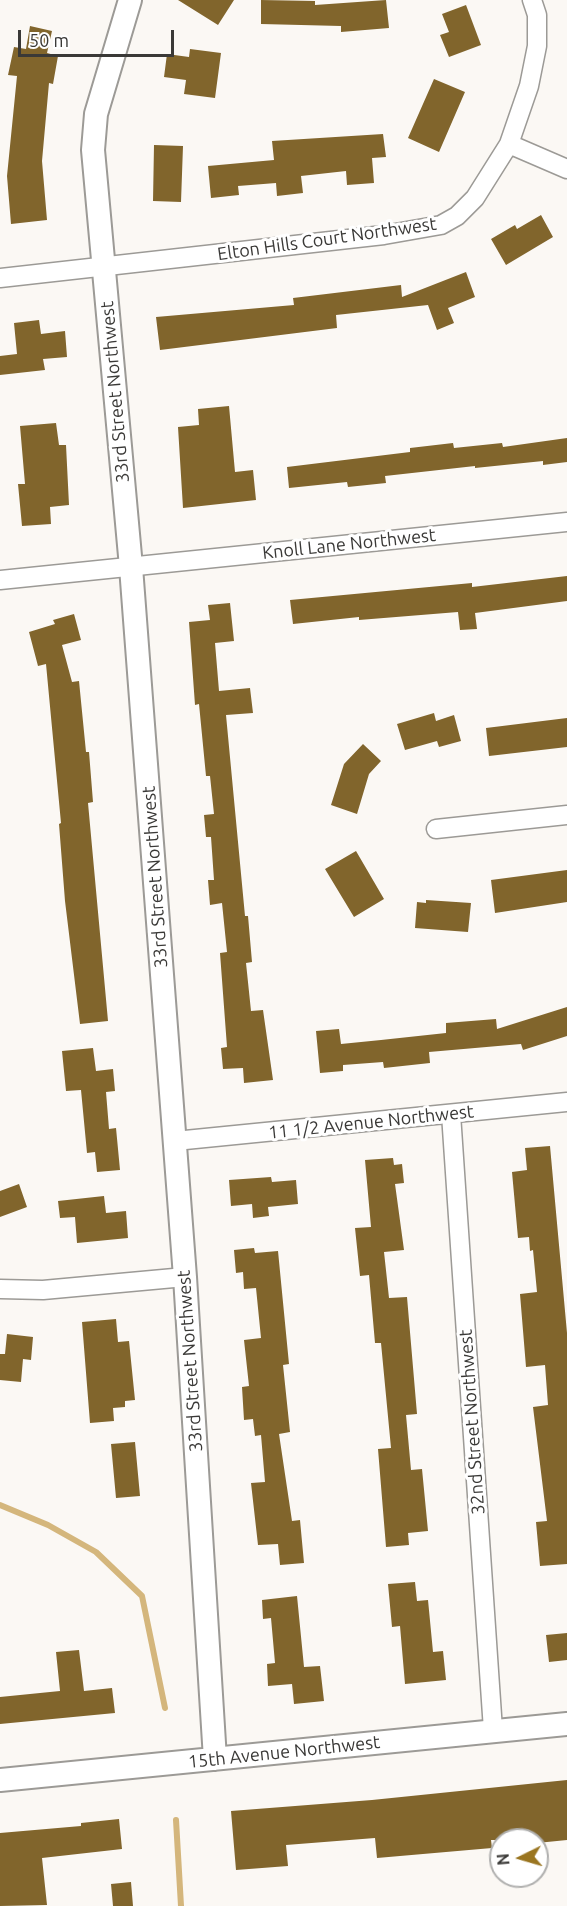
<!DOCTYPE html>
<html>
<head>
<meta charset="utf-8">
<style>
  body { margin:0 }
  #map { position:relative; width:567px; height:1906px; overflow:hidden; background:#fbf8f4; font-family:Ubuntu,sans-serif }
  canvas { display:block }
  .north { position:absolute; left:489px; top:1828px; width:60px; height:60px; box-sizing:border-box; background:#fff; border:2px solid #b0b0af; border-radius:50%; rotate:265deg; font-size:16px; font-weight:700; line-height:24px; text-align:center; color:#3a3937 }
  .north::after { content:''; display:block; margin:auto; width:21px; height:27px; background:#9a7520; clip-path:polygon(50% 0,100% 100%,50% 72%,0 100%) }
  .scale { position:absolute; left:18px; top:30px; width:156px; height:27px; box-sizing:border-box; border:3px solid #3a3937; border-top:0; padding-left:8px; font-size:18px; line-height:21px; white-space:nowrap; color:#3a3937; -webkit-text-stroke:4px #fff; paint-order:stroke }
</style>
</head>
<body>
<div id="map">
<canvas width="567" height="1906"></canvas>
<div class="north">N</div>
<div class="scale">50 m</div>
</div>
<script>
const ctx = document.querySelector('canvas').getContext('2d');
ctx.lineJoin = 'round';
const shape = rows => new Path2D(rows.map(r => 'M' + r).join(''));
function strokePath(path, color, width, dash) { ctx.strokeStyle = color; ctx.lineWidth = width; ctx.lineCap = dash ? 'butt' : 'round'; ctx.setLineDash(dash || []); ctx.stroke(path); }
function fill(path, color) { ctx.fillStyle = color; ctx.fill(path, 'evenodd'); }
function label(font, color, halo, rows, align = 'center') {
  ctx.font = font + ' Ubuntu,sans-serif'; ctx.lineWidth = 6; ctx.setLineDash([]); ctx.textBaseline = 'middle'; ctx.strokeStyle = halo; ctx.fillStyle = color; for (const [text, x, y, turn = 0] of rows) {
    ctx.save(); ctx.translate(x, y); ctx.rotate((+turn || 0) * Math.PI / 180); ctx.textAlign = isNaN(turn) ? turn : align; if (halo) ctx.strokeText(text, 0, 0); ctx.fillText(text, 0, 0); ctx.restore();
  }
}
strokePath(shape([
  [0,1505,48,1525,96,1552,142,1596,165,1708],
  [176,1820,181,1906]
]), '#d4b67c', 6);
fill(shape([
  [178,0,234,0,218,25],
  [261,0,315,1,315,5,386,0,389,28,341,32,341,26,261,24],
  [466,5,481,45,449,57,440,35,449,32,442,14],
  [30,26,52,31,47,53,58,56,53,84,49,83,42,161,47,220,11,224,7,176,17,76,8,75,14,47,26,49],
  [190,49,221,53,215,98,184,94,186,80,164,77,167,54,189,57],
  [434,79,465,92,439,152,408,138],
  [383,134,386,157,372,158,374,183,347,185,346,171,301,176,303,193,277,196,276,183,238,186,239,195,211,198,208,166,274,160,272,141],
  [154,145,183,146,181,202,153,201],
  [541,215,553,237,506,265,491,239,515,225,517,229],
  [466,272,475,297,448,308,454,323,437,330,428,305,336,315,337,328,160,350,156,317,294,305,293,298,401,285,402,297],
  [39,320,41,334,65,331,67,357,43,359,45,370,0,375,0,356,17,354,14,323],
  [229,406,235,472,253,470,256,500,183,508,178,427,199,425,198,409],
  [56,423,59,445,66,445,69,505,50,507,51,524,22,526,18,484,25,484,20,426],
  [567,438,567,462,543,465,543,461,475,468,475,466,385,476,386,483,348,487,347,482,289,488,287,467,410,452,410,448,453,443,454,448,502,443,503,447],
  [567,576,567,601,475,613,477,629,460,630,458,612,359,620,359,617,293,624,290,600,472,583,472,587],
  [230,603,234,641,215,643,219,691,250,688,253,713,226,715,245,916,248,916,252,962,246,963,251,1011,263,1010,273,1080,244,1083,243,1068,223,1069,221,1048,227,1047,220,953,227,952,222,903,210,905,208,880,214,880,211,837,206,837,204,815,214,814,210,776,206,776,199,704,195,705,189,622,210,620,208,605],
  [74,614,81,640,62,645,72,682,79,681,86,752,89,752,93,802,88,803,108,1021,80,1024,65,901,59,824,61,823,46,664,38,666,29,632,55,624,53,620],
  [434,713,436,721,454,715,461,741,439,747,437,741,405,750,397,724],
  [567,718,567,747,489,756,486,728],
  [363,744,381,761,369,774,357,814,331,805,344,764],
  [356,851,384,899,354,917,325,869],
  [567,870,567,902,495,913,491,880],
  [426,900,471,903,468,932,415,928,417,902,426,903],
  [567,1007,567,1036,523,1050,521,1044,429,1052,430,1063,384,1068,383,1062,343,1065,343,1071,320,1073,316,1031,339,1029,341,1044,381,1040,446,1033,446,1023,496,1019,497,1029],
  [93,1048,96,1071,113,1069,115,1091,106,1092,109,1129,116,1128,120,1170,97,1172,95,1152,87,1153,81,1090,66,1091,62,1051],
  [550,1146,567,1333,567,1564,540,1566,536,1522,547,1521,533,1407,548,1405,545,1365,526,1367,520,1294,537,1292,533,1250,530,1251,529,1237,518,1238,512,1172,527,1170,525,1148],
  [393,1158,394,1165,402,1164,404,1183,395,1184,404,1250,384,1252,389,1298,407,1297,417,1414,406,1415,411,1470,422,1469,428,1531,408,1533,409,1545,386,1547,378,1449,391,1448,381,1343,375,1343,369,1275,360,1276,355,1228,371,1227,365,1160],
  [271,1177,272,1182,296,1180,298,1204,268,1207,269,1216,253,1218,252,1204,231,1206,229,1180],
  [19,1184,27,1207,0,1217,0,1191],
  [104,1196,106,1213,126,1211,128,1238,77,1243,75,1217,60,1218,58,1201],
  [254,1248,255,1253,278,1251,289,1364,283,1365,290,1432,279,1434,292,1521,300,1520,304,1563,280,1565,278,1544,258,1545,251,1483,265,1482,261,1435,255,1436,253,1419,244,1420,242,1387,249,1386,244,1340,261,1338,256,1288,244,1289,243,1272,236,1273,234,1250],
  [116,1319,118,1342,129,1341,135,1400,125,1401,125,1407,113,1408,114,1421,90,1423,82,1322],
  [7,1334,33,1337,31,1360,23,1359,21,1382,0,1380,0,1354,5,1354],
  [135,1442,140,1496,116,1498,111,1444],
  [415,1582,417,1601,428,1600,433,1652,443,1651,446,1680,405,1684,400,1626,392,1627,388,1584],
  [297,1596,304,1667,320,1666,324,1701,294,1704,292,1684,268,1686,267,1664,275,1663,271,1618,263,1619,262,1600],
  [567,1633,567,1660,549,1662,546,1635],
  [79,1650,84,1691,112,1688,115,1713,0,1724,0,1697,60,1691,56,1652],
  [567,1780,567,1840,537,1843,537,1840,491,1840,492,1848,377,1858,375,1838,286,1845,288,1866,236,1870,231,1811,372,1800],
  [119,1819,122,1849,42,1858,47,1905,0,1906,0,1833,81,1826,81,1823],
  [131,1882,133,1906,113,1906,111,1884]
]), '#81652c');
const minor = shape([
  [509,144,567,169],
  [0,278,384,235,441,225,457,216,475,198,509,144,529,86,537,46,537,15,532,0],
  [0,580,567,522],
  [436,829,567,815],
  [451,1114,493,1730],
  [175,1141,567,1102],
  [0,1289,43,1290,185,1277]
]);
const tertiary = shape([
  [130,0,96,114,93,150,131,567,185,1277,215,1759],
  [0,1780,567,1724]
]);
strokePath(minor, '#9c9a96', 21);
strokePath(tertiary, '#9c9a96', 26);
strokePath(minor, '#fff', 18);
strokePath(tertiary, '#fff', 22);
label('18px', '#3a3937', '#fff', [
  ["Elton Hills Court Northwest",327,239,-8],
  ["33rd Street Northwest",115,392,-95],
  ["Knoll Lane Northwest",349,544,-6],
  ["33rd Street Northwest",155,877,-94],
  ["11 1/2 Avenue Northwest",371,1122,-6],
  ["33rd Street Northwest",190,1361,-94],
  ["32nd Street Northwest",472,1422,-94],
  ["15th Avenue Northwest",284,1752,-6]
]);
</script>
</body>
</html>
